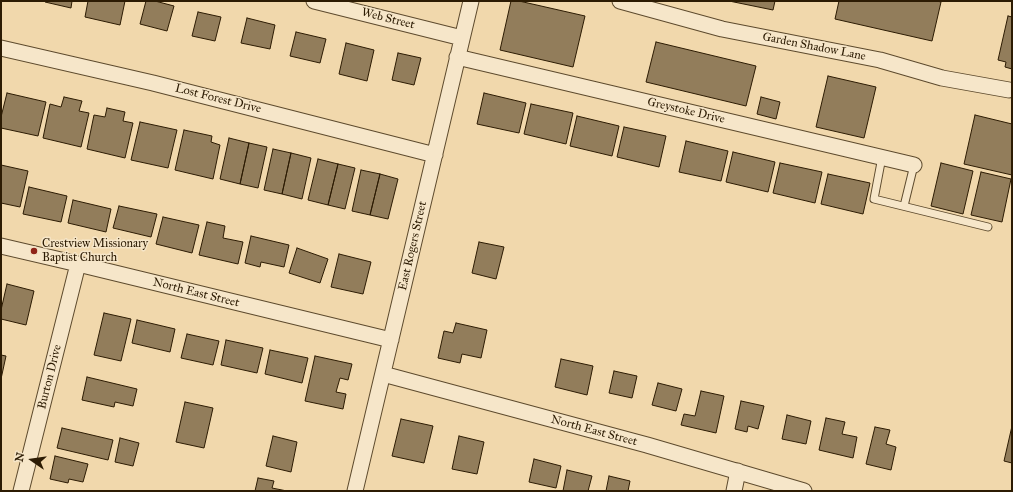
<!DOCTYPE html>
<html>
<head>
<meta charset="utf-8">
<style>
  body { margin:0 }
  #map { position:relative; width:1013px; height:492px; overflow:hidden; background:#f1d8ac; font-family:"IM FELL Great Primer",serif }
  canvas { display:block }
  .frame { position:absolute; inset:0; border:2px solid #2c1b03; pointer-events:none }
  .north { position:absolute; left:12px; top:440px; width:40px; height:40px; -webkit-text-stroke:3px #f6e6c9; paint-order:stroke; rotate:283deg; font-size:11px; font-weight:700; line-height:16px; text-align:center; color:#2c1b03 }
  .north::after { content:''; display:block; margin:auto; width:14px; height:18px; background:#2c1b03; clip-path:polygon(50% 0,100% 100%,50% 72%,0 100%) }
</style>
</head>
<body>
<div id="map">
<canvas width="1013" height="492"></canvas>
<div class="frame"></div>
<div class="north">N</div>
</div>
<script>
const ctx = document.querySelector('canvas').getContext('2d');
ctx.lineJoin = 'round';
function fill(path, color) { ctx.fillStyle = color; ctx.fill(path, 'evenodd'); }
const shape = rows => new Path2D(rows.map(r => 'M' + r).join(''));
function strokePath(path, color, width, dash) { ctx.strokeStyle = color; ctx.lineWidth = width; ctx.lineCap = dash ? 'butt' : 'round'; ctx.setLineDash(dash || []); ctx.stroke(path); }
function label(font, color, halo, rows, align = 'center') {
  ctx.font = font + ' "IM FELL Great Primer",serif'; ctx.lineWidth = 3; ctx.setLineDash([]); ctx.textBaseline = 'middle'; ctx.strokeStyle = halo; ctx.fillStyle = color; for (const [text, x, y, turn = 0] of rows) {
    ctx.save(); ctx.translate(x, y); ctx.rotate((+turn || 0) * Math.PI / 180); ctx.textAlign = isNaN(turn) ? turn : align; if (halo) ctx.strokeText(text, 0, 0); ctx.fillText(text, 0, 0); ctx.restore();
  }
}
const building = shape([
  [45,1,72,1,71,8,45,2,45,1],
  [88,1,125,1,120,25,85,17,88,1],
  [146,1,155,1,174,6,167,31,140,24,146,1],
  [511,1,519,1,585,16,573,67,500,50,511,1],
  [729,1,775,1,773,10,729,1],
  [839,1,937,1,941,2,932,41,835,19,839,1],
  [198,12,221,17,215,41,192,36,198,12],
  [1008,16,1012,17,1012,69,1005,67,1006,62,998,60,1008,16],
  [247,18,275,25,270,49,241,43,247,18],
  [296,32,326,39,320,63,290,56,296,32],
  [656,42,756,66,746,106,646,82,656,42],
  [346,43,374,50,367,81,339,74,346,43],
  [398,53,421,58,414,85,392,80,398,53],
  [828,76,876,87,864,138,816,127,828,76],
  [7,93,46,102,38,136,1,128,1,117,7,93],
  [484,93,526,103,519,133,477,124,484,93],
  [64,97,82,101,79,111,89,113,81,147,43,138,50,104,61,107,64,97],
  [761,97,780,102,776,119,757,114,761,97],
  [531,104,573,113,566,144,524,134,531,104],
  [107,108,125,112,123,121,133,123,125,158,87,149,94,115,105,117,107,108],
  [975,115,1012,124,1012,175,964,164,975,115],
  [577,116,619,126,612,156,570,146,577,116],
  [140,122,177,130,168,168,131,160,140,122],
  [624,127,666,136,659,167,617,157,624,127],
  [184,130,212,136,211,142,220,145,213,179,175,170,184,130],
  [229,138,249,143,240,184,220,179,229,138],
  [686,141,728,151,721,181,679,172,686,141],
  [249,143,267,147,258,188,240,184,249,143],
  [273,149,291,153,282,194,264,190,273,149],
  [733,152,775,162,768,192,726,182,733,152],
  [291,153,311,158,302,199,282,194,291,153],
  [318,159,338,164,328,205,308,200,318,159],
  [780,163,822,172,815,203,773,193,780,163],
  [941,163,973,171,963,214,931,206,941,163],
  [338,164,355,168,345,209,328,205,338,164],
  [1,165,28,171,20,207,1,203,1,165],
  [361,170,380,174,370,215,352,211,361,170],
  [981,172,1011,179,1002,222,971,215,981,172],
  [380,174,398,179,388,219,370,215,380,174],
  [828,174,870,183,863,214,821,204,828,174],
  [29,187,67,196,61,222,23,214,29,187],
  [73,200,111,209,106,232,68,223,73,200],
  [119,206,157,214,151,237,113,228,119,206],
  [163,217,199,225,192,253,156,244,163,217],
  [207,222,225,226,223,238,243,242,238,264,199,255,207,222],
  [251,236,289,245,284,267,261,262,260,267,245,263,251,236],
  [479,242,504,247,496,279,472,273,479,242],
  [297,248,328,259,320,283,289,273,297,248],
  [339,254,371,262,363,294,331,287,339,254],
  [7,284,34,291,26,325,1,319,1,310,7,284],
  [104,313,131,319,121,361,94,355,104,313],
  [137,320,175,329,170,352,132,343,137,320],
  [456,323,487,330,481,358,462,354,460,363,438,358,444,331,453,333,456,323],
  [187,334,219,341,213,365,181,358,187,334],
  [226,340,263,348,257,373,221,365,226,340],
  [270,350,308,358,302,383,265,374,270,350],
  [1,355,6,356,1,379,1,355],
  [315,356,352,364,348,380,340,378,336,392,346,394,343,409,305,401,315,356],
  [561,359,593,366,587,395,555,387,561,359],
  [614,371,637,376,632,398,609,393,614,371],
  [87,377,137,389,133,406,115,402,114,407,82,400,87,377],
  [658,383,682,389,676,411,652,405,658,383],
  [701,391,724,396,716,433,681,425,684,414,695,416,701,391],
  [741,401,764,406,758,429,748,426,747,432,735,429,741,401],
  [185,402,213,408,204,448,176,442,185,402],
  [787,415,811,421,806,444,782,439,787,415],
  [826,418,845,422,842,434,857,437,853,458,819,450,826,418],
  [401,419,433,426,424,463,392,456,401,419],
  [1012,426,1012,463,1004,461,1012,426],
  [875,427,890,430,886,444,896,447,891,470,866,464,875,427],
  [62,428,113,440,108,460,57,448,62,428],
  [273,436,297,442,291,472,266,466,273,436],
  [459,436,484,442,477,474,452,469,459,436],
  [120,438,139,443,133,466,115,462,120,438],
  [55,456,88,464,83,482,69,479,68,483,50,479,55,456],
  [534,459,561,466,556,488,529,482,534,459],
  [567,470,592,476,588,491,563,491,567,470],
  [609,476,630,481,628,491,606,491,609,476],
  [258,478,274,481,272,488,287,491,255,491,258,478]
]);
fill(building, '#927d5b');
strokePath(building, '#2c1b03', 1);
const service = shape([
  [882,157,874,199,988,227],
  [904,206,914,165]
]);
const minor = shape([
  [314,1,462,38],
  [620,1,722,29,880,60,942,78,1009,90],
  [1,48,153,83,435,155],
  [457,57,914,165],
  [1,246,78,264,391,340],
  [383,374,647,445,804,491],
  [21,491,78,264],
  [355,491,471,1],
  [734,491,738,471]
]);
strokePath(service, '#5d4a2d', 9);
strokePath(minor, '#5d4a2d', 17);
strokePath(service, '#f6e6c9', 7);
strokePath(minor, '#f6e6c9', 15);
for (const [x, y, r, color] of [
  [34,251,4,"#8f2418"]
]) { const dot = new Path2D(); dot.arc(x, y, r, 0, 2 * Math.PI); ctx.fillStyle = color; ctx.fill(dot); strokePath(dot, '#f6e6c9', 1.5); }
label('12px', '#2c1b03', '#f6e6c9', [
  ["Web Street",388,19,14],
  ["Garden Shadow Lane",814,47,11],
  ["Lost Forest Drive",218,99,14],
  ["Greystoke Drive",686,111,13],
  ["East Rogers Street",413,246,-77],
  ["North East Street",196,293,14],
  ["Burton Drive",50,377,-76],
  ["North East Street",594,431,15]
]);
label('12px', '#2c1b03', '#f6e6c9', [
  ["Crestview Missionary",42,244],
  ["Baptist Church",42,258]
], 'left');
</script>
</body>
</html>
